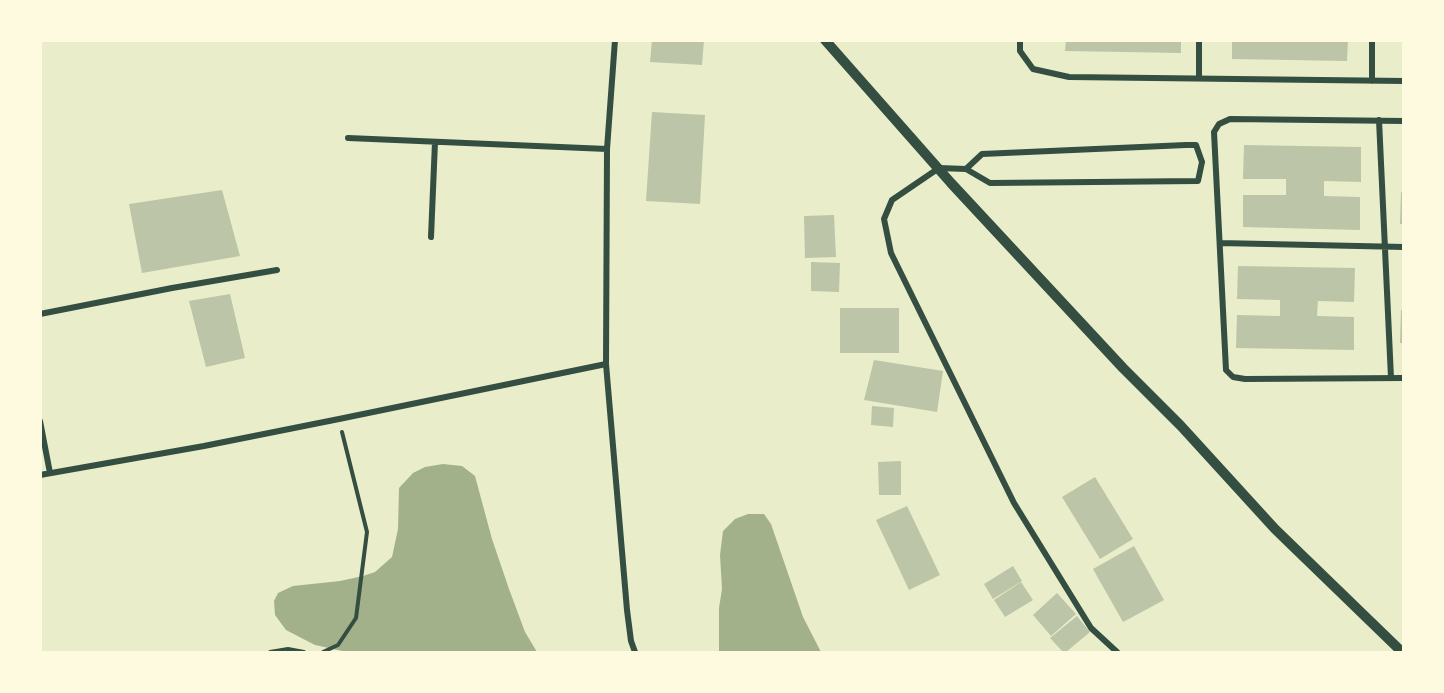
<!DOCTYPE html>
<html>
<head>
<meta charset="utf-8">
<style>
  body { margin:0 }
  #map { position:relative; width:1444px; height:693px; overflow:hidden; background:#e9edc9; font-family:"Fira Sans",sans-serif }
  canvas { display:block }
  .frame { position:absolute; inset:0; border:42px solid #fefae0; pointer-events:none }
</style>
</head>
<body>
<div id="map">
<canvas width="1444" height="693"></canvas>
<div class="frame"></div>
</div>
<script>
const ctx = document.querySelector('canvas').getContext('2d');
ctx.lineJoin = 'round';
function fill(path, color) { ctx.fillStyle = color; ctx.fill(path, 'evenodd'); }
const shape = rows => new Path2D(rows.map(r => 'M' + r).join(''));
function strokePath(path, color, width, dash) { ctx.strokeStyle = color; ctx.lineWidth = width; ctx.lineCap = dash ? 'butt' : 'round'; ctx.setLineDash(dash || []); ctx.stroke(path); }
fill(shape([
  [443,464,462,466,475,476,492,539,509,589,525,632,537,652,347,652,315,645,286,630,275,615,274,601,278,593,293,586,340,581,363,576,375,572,392,557,398,529,399,488,413,473,425,467],
  [748,514,764,514,771,524,803,617,821,652,719,652,719,608,722,589,720,555,723,531,735,519]
]), '#a3b18a');
fill(shape([
  [652,40,704,40,702,65,650,62],
  [1066,40,1181,40,1181,53,1065,51],
  [1232,40,1348,40,1347,61,1232,59],
  [652,112,705,115,700,204,646,201],
  [1244,145,1361,147,1361,182,1324,181,1324,196,1360,197,1360,230,1243,227,1243,195,1286,195,1286,179,1243,179],
  [222,190,240,256,142,273,129,204],
  [1401,192,1404,192,1404,224,1400,224],
  [834,215,836,257,805,258,804,216],
  [811,262,840,263,839,292,811,291],
  [1238,266,1355,268,1354,302,1318,301,1317,316,1354,317,1354,350,1236,348,1237,315,1280,316,1280,300,1237,299],
  [230,294,245,358,206,367,189,301],
  [840,308,899,308,899,353,840,353],
  [1401,310,1404,310,1404,343,1400,343],
  [874,360,943,371,937,412,864,400],
  [872,406,894,408,893,427,871,425],
  [901,461,901,495,879,495,878,462],
  [1095,477,1133,539,1100,559,1062,497],
  [907,506,940,575,909,590,876,520],
  [1134,546,1164,600,1123,622,1093,569],
  [1013,566,1022,581,993,599,984,584],
  [1021,582,1033,600,1005,617,994,600],
  [1057,593,1076,614,1051,636,1033,615],
  [1077,616,1090,632,1066,652,1063,652,1050,638]
]), '#bcc5a7');
strokePath(shape([
  [270,652,288,649,304,652],
  [323,652,338,645,356,618,367,532,342,432]
]), '#344e41', 4);
strokePath(shape([
  [615,40,607,149,606,364,627,610,631,641,635,652],
  [1020,40,1020,51,1033,69,1069,77,1404,81],
  [1199,78,1199,40],
  [1372,81,1372,40],
  [1379,120,1391,378],
  [1404,121,1230,119,1219,124,1214,132,1226,370,1233,377,1245,379,1404,378],
  [348,138,607,149],
  [966,169,982,154,1186,145,1196,145,1202,162],
  [431,237,435,142],
  [1220,243,1404,247],
  [40,314,172,288,277,270],
  [40,421,50,473],
  [40,475,204,446,339,419,606,364],
  [1117,652,1091,628,1014,503,891,253,884,219,892,200,939,168,966,169,990,183,1198,181,1202,162]
]), '#344e41', 6);
strokePath(shape([
  [825,40,951,183,1123,368,1181,426,1275,529,1402,652]
]), '#344e41', 10);
</script>
</body>
</html>
